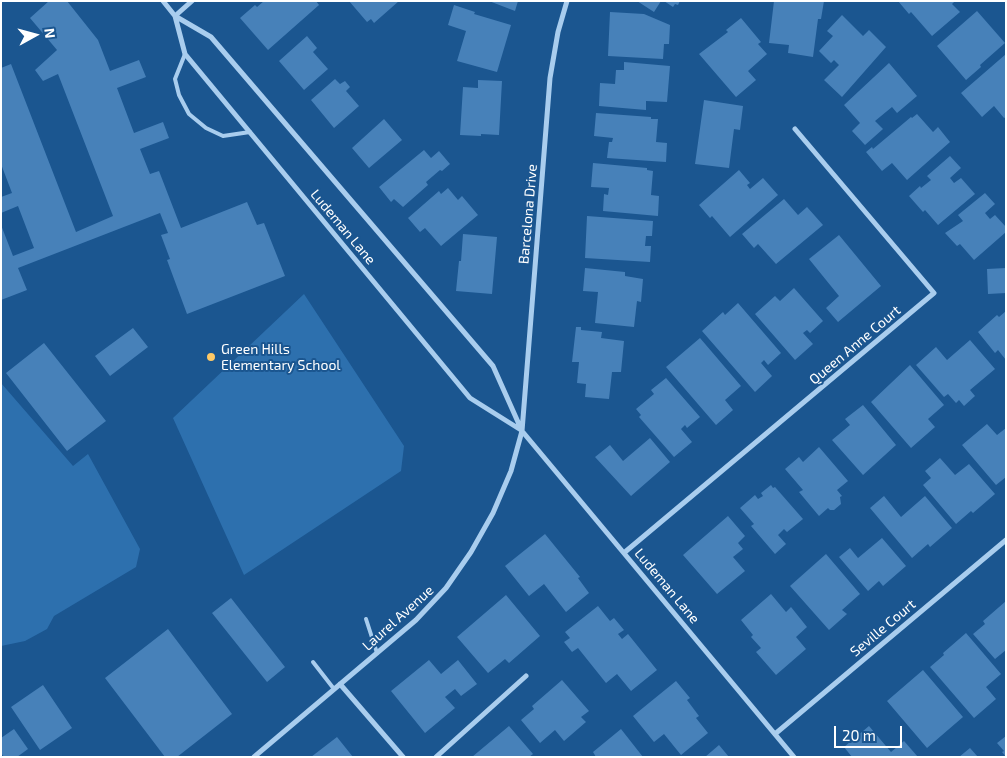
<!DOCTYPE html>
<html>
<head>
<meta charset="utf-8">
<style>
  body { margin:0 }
  #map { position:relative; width:1007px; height:758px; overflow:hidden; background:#1b5690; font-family:"Exo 2",sans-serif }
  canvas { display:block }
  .frame { position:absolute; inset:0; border:2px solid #fff; pointer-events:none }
  .north { position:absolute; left:10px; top:10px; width:50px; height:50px; -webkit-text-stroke:4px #1b5690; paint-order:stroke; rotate:83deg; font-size:14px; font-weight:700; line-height:20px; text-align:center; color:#fff }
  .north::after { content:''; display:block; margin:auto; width:18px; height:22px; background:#fff; clip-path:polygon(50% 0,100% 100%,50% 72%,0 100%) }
  .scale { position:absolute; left:834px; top:726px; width:68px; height:22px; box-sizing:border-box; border:2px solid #fff; border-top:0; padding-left:6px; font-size:15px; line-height:18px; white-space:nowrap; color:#fff; -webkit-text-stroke:4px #1b5690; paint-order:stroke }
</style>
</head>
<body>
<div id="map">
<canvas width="1007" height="758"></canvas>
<div class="frame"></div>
<div class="north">N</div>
<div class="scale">20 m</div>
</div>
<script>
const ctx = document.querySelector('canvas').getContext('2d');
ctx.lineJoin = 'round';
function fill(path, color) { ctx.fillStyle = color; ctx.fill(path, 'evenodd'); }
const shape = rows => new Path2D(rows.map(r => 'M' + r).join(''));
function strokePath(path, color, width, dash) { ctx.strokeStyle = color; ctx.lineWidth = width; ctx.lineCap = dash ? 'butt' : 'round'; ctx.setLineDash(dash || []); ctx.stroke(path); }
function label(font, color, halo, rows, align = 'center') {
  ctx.font = font + ' "Exo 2",sans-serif'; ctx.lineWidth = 4; ctx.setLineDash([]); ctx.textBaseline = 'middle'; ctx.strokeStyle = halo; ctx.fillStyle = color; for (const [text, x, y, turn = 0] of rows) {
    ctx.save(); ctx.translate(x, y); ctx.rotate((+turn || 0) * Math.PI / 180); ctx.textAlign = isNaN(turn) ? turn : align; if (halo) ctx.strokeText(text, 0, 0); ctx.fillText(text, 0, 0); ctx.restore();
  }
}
fill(shape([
  [304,294,404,446,401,471,244,575,173,418],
  [1,383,73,466,88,454,140,549,136,567,54,616,47,629,25,641,1,646]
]), '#2d70ae');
fill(shape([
  [49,1,67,1,98,40,110,71,139,60,146,77,117,88,134,133,163,122,169,138,140,149,150,174,159,171,181,228,247,202,257,225,264,223,285,276,187,314,167,260,170,259,161,235,168,233,160,213,18,268,27,290,1,300,1,225,13,256,34,248,18,206,1,213,1,197,12,193,1,164,1,68,11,64,76,232,113,216,58,74,43,81,35,70,57,50,30,18],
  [264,1,316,1,319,5,268,50,240,18,255,5,257,7],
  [349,1,399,1,374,23,371,19,367,22],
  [489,1,518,1,515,11],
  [637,1,661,1,654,12],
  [664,1,680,1,678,5,675,4,673,7],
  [774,1,824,1,821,19,818,19,813,57,788,53,789,45,769,43],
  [898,1,955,1,952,4,960,12,932,36,911,12,909,14],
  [454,5,475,12,474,14,511,25,497,72,457,61,466,31,448,25],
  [977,11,1005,43,980,65,981,67,966,80,937,46],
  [610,12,644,14,670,25,669,44,664,44,663,59,608,56],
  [842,15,863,36,869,30,886,47,842,97,824,80,839,65,834,60,831,63,819,51,833,36,827,31],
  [741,18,761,42,758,44,767,54,748,71,756,80,736,97,699,54,728,32,726,30],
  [307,36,317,48,313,52,328,69,304,90,279,61],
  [1006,54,1006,117,1004,118,994,106,982,117,961,93],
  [624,62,670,66,667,102,646,101,646,110,599,106,600,83,615,84,616,70,624,70],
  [889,63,917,96,897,113,892,107,875,121,883,129,865,145,852,131,860,123,844,105],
  [335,79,340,84,345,81,350,87,346,91,359,106,334,128,311,100],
  [478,80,502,81,499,135,481,134,481,136,460,135,463,87,478,88],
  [704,100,743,106,740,130,734,129,729,168,695,164],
  [596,113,651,117,651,119,658,119,656,142,667,143,666,162,607,158,609,142,612,142,613,138,594,136],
  [917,114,933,132,938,127,950,142,907,180,892,163,882,171,866,152,872,147,873,149,911,117,912,118],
  [384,119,402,140,369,168,352,148],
  [424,150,431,158,439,151,450,164,442,171,440,170,426,182,428,185,403,207,394,199,391,202,379,187],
  [950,156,961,168,950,178,954,183,961,178,975,194,938,225,925,210,923,212,909,196,920,186,921,188,931,180,927,176],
  [593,163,647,168,647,170,653,171,651,195,659,196,658,216,603,211,604,194,608,195,609,188,591,187],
  [739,170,750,183,747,185,750,189,763,178,778,195,730,237,712,216,710,218,699,205],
  [448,188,458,200,462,196,478,215,441,246,425,228,420,232,408,218,439,191,441,194],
  [985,193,995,204,985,213,990,219,995,215,1006,227,1006,232,974,260,960,244,957,246,945,233,963,221,958,215],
  [784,199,798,215,807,207,823,225,776,264,758,244,754,248,742,234],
  [587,216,653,221,652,236,646,236,645,246,651,246,650,262,585,258],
  [463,234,497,237,492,294,456,291,459,261,461,261],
  [839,235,881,286,838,322,826,308,839,296,809,259],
  [585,268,625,272,625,276,643,279,641,302,637,301,634,327,595,323,598,292,583,291],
  [1006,268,1006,293,988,294,987,269],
  [794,288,823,321,810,333,807,330,803,333,813,344,795,360,755,314,775,296,780,301],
  [738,303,781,353,768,365,764,360,761,363,772,376,755,392,702,331,723,312,725,315],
  [1006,311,1006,360,998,350,995,353,978,332,997,315,999,317],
  [576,327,581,327,581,330,602,332,601,338,624,341,621,372,612,372,609,399,585,397,586,384,577,383,579,362,572,362],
  [133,328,148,347,110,376,95,356],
  [700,338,741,386,725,400,733,410,716,425,666,367],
  [970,340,995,369,970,390,975,396,964,406,959,400,956,403,948,394,944,397,916,365,936,347,947,360],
  [44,343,106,421,67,451,6,373],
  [910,365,944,405,928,419,935,427,911,448,871,402],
  [666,378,700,417,687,428,685,425,681,429,692,442,674,457,639,417,641,415,636,409,654,394,651,390],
  [863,405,896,445,863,475,832,440,850,425,845,419],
  [987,424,997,435,1006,428,1006,477,996,485,962,445],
  [650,438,670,462,631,496,595,457,610,445,623,461],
  [819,447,848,481,837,490,842,496,840,497,841,504,834,510,830,510,828,508,819,516,799,492,803,490,785,469,799,457,803,462],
  [940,458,955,475,969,464,995,494,973,513,971,511,956,524,923,485,931,478,925,471],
  [771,485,773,488,775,487,803,519,787,532,784,529,778,535,786,544,775,554,751,526,754,524,740,508,755,495,758,499,763,496,761,493],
  [884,496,901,517,925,496,952,528,930,547,928,544,912,558,870,508],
  [728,516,745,536,738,543,743,549,733,557,745,571,717,594,683,555],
  [545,534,580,577,578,578,589,593,566,612,544,584,529,596,505,566],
  [882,538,906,566,883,586,879,581,868,591,839,557,850,548,858,558],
  [826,554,860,594,842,610,847,614,829,630,790,586],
  [771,594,786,612,791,607,807,627,796,637,806,649,776,675,756,652,761,648,751,637,753,635,741,620],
  [506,595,540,636,509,663,505,659,488,673,457,637],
  [231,598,285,667,267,682,212,613],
  [1006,601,1006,650,995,659,973,634,985,624,983,621],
  [598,606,610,621,614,618,624,630,618,634,622,639,628,634,657,670,631,691,617,674,606,683,578,648,572,652,564,642,570,638,565,632],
  [168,629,232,714,177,757,165,757,105,678],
  [966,633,1001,674,986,687,996,699,974,718,930,667,944,655,943,653],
  [429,660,441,674,458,660,477,684,461,696,455,689,445,697,455,708,425,733,391,691],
  [923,670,963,717,927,748,887,701],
  [562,680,589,711,581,717,586,722,564,741,555,730,540,743,521,720,534,709,532,706],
  [676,681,690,698,687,700,699,716,696,718,708,733,681,755,664,734,654,742,633,716],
  [43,685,72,728,40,750,11,707],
  [509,726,533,754,529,757,472,757],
  [869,726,891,752,904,741,918,757,852,757,844,747],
  [14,729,28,749,17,757,4,757,1,753,1,738],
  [621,729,643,757,596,757,593,752],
  [1006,736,1006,757,1002,752,1004,751,997,743],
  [337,737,353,757,311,757],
  [719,745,729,757,705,757],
  [970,748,978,757,959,757]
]), '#4781b9');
strokePath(shape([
  [185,54,175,79,179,95,189,114,206,128,223,136,250,132],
  [366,619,377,653],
  [313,662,334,689]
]), '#a9cdee', 4);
strokePath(shape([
  [163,1,175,16,211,37,493,366,522,431,794,757],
  [175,16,185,54,470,398,521,430],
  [175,16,192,1],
  [625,552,934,293,795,129],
  [340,684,403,757],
  [775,734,1006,540],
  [254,757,416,620,446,588,471,552,493,513,511,471,522,431,550,78,558,32,567,1],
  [436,757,526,676]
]), '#a9cdee', 5);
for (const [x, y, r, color] of [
  [211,357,5,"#ffc966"]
]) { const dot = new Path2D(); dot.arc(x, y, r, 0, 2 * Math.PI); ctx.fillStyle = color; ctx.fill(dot); strokePath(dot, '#1b5690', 2); }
label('14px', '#fff', '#1b5690', [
  ["Barcelona Drive",528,214,-85],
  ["Ludeman Lane",343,227,50],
  ["Queen Anne Court",855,345,-40],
  ["Ludeman Lane",667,586,50],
  ["Laurel Avenue",398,618,-42],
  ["Seville Court",883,628,-40]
]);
label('14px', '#fff', '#1b5690', [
  ["Green Hills",221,349],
  ["Elementary School",221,365]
], 'left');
</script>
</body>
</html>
